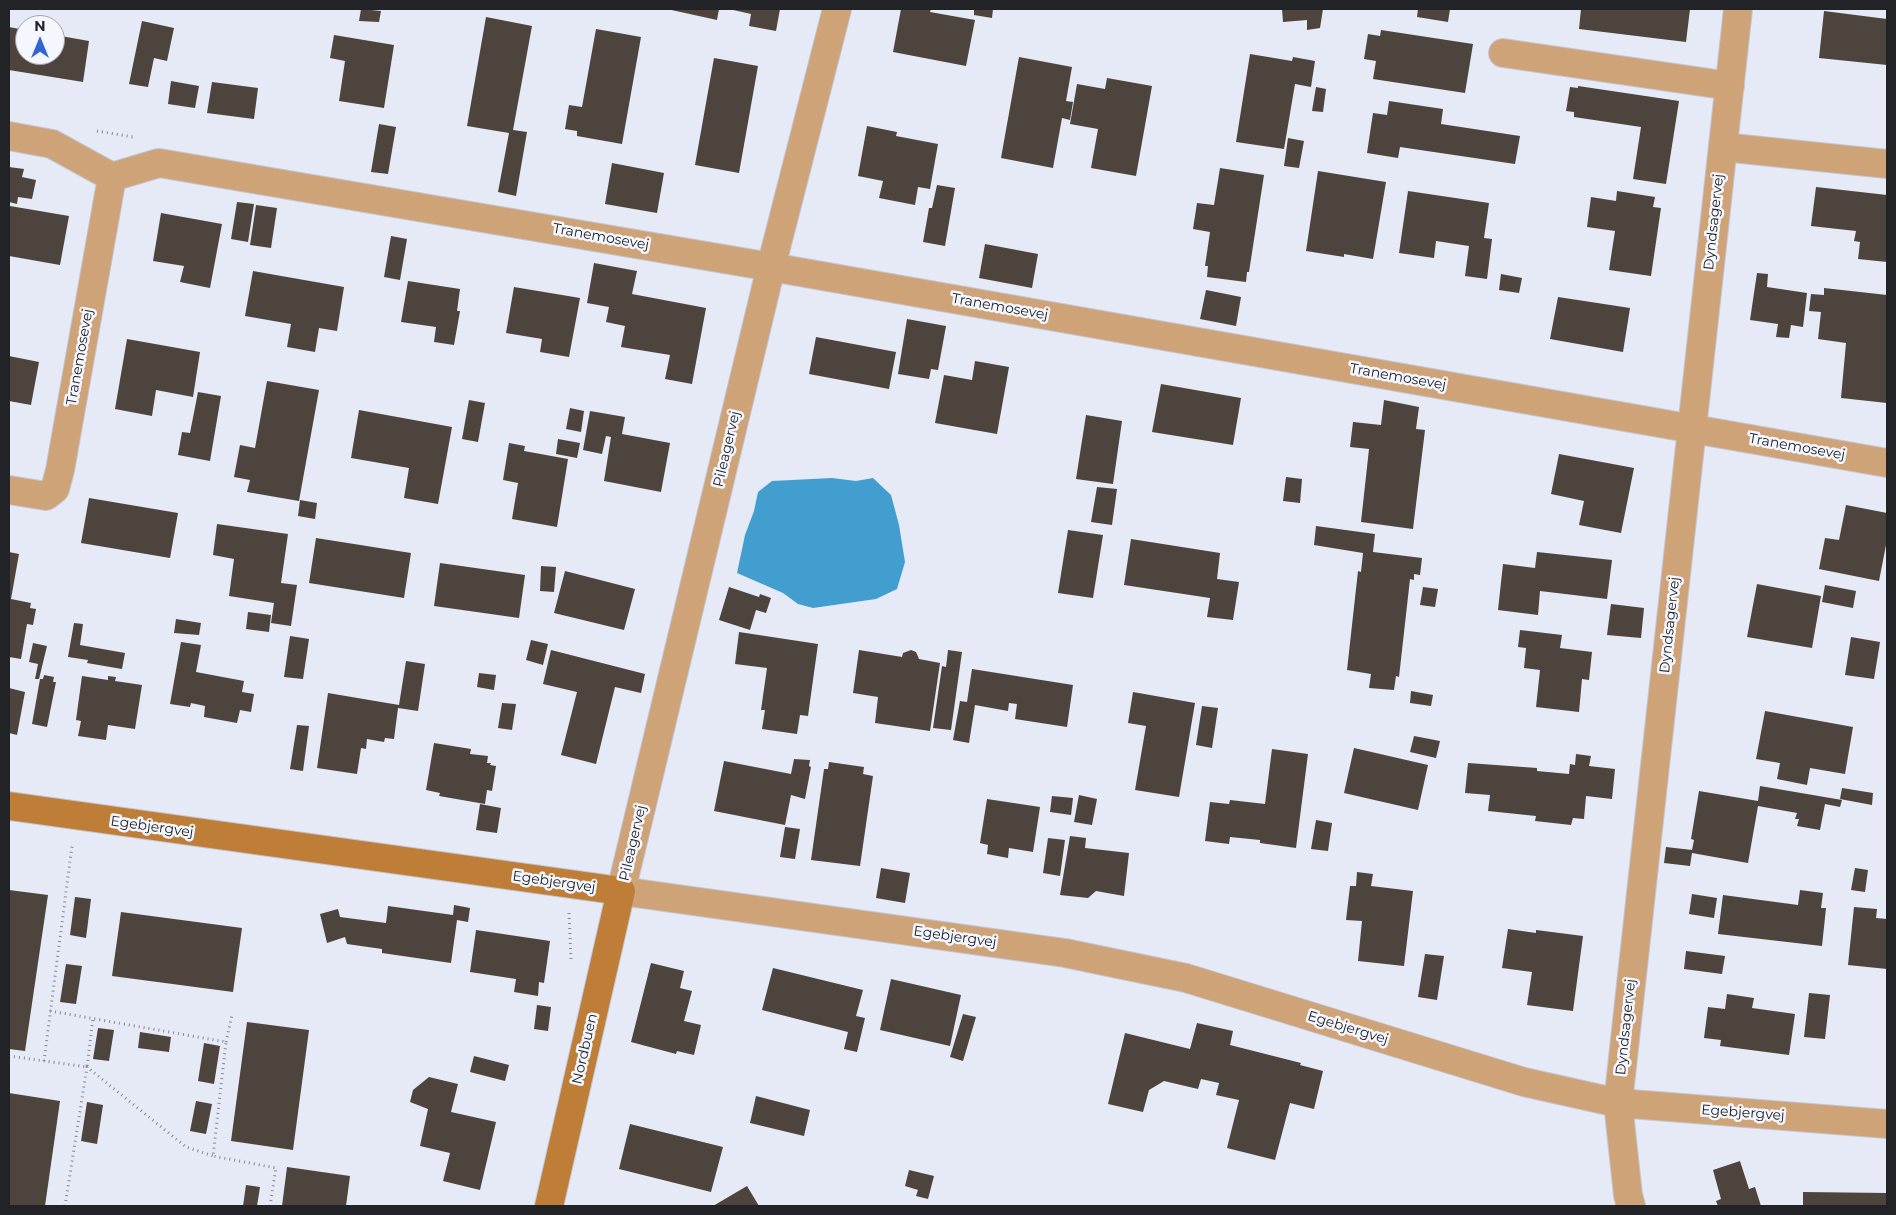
<!DOCTYPE html>
<html>
<head>
<meta charset="utf-8">
<style>
  body { margin:0 }
  #map { position:relative; width:1896px; height:1215px; overflow:hidden; background:#e6eaf6; font-family:Montserrat,sans-serif }
  canvas { display:block }
  .frame { position:absolute; inset:0; border:10px solid #222327; pointer-events:none }
  .north { position:absolute; left:15px; top:15px; width:50px; height:50px; box-sizing:border-box; background:#f5f7fe; border:1px solid #a1a2a8; border-radius:50%; rotate:0deg; font-size:14px; font-weight:700; line-height:20px; text-align:center; color:#222327 }
  .north::after { content:''; display:block; margin:auto; width:18px; height:22px; background:#3264d3; clip-path:polygon(50% 0,100% 100%,50% 72%,0 100%) }
</style>
</head>
<body>
<div id="map">
<canvas width="1896" height="1215"></canvas>
<div class="frame"></div>
<div class="north">N</div>
</div>
<script>
const ctx = document.querySelector('canvas').getContext('2d');
ctx.lineJoin = 'round';
function fill(path, color) { ctx.fillStyle = color; ctx.fill(path, 'evenodd'); }
const shape = rows => new Path2D(rows.map(r => 'M' + r).join(''));
function strokePath(path, color, width, dash) { ctx.strokeStyle = color; ctx.lineWidth = width; ctx.lineCap = dash ? 'butt' : 'round'; ctx.setLineDash(dash || []); ctx.stroke(path); }
function label(font, color, halo, rows, align = 'center') {
  ctx.font = font + ' Montserrat,sans-serif'; ctx.lineWidth = 5; ctx.setLineDash([]); ctx.textBaseline = 'middle'; ctx.strokeStyle = halo; ctx.fillStyle = color; for (const [text, x, y, turn = 0] of rows) {
    ctx.save(); ctx.translate(x, y); ctx.rotate((+turn || 0) * Math.PI / 180); ctx.textAlign = isNaN(turn) ? turn : align; if (halo) ctx.strokeText(text, 0, 0); ctx.fillText(text, 0, 0); ctx.restore();
  }
}
fill(shape([
  [832,478,856,481,873,478,891,495,899,525,905,562,897,589,876,599,813,608,798,604,783,593,737,573,745,535,754,511,758,492,772,481]
]), '#429ecf');
fill(shape([
  [361,9,381,11,379,22,359,21],
  [667,9,719,9,717,20],
  [729,9,780,9,776,31,749,26,751,14],
  [901,9,931,9,930,12,975,20,966,66,893,52],
  [974,9,993,9,992,18,974,15],
  [1282,9,1323,9,1320,28,1307,30,1307,20,1283,22],
  [1418,9,1450,9,1448,22,1417,17],
  [1581,9,1690,9,1686,42,1579,29],
  [1824,11,1887,19,1887,65,1819,58],
  [486,17,532,26,513,130,527,132,516,196,498,192,509,133,467,126],
  [142,21,174,28,167,61,154,58,148,87,129,84],
  [9,27,25,30,25,55,55,55,55,35,89,41,83,82,9,70],
  [596,29,641,37,622,144,577,136,577,131,565,129,569,105,582,107],
  [1381,30,1473,44,1465,93,1373,79,1376,61,1364,59,1368,34,1380,36],
  [334,35,394,45,384,108,339,101,345,61,330,58],
  [1250,54,1292,61,1293,57,1315,61,1311,87,1295,84,1284,149,1236,142],
  [1019,57,1072,67,1066,101,1073,102,1070,120,1062,118,1053,168,1001,158],
  [714,58,758,66,739,173,695,165],
  [1107,78,1152,86,1136,176,1091,168,1098,129,1070,124,1077,84,1105,89],
  [171,81,199,86,195,108,168,104],
  [212,82,258,88,254,119,207,113],
  [1578,86,1679,101,1666,184,1633,179,1641,127,1574,117,1574,112,1566,111,1570,87,1578,88],
  [1316,87,1326,89,1323,112,1312,111],
  [1389,101,1443,109,1441,124,1520,136,1515,164,1400,147,1398,158,1367,153,1373,113,1387,115],
  [379,124,396,127,388,174,371,172],
  [867,126,897,132,896,136,938,144,930,189,918,187,915,205,879,198,883,181,858,176],
  [1288,138,1304,141,1299,168,1284,166],
  [612,163,664,173,657,213,605,204],
  [9,167,24,169,22,177,36,180,32,199,18,197,17,204,9,202],
  [1220,168,1264,175,1249,272,1247,272,1246,282,1207,277,1208,266,1205,266,1210,232,1193,229,1197,203,1214,205],
  [1318,171,1386,182,1373,259,1344,254,1344,257,1306,251],
  [937,185,955,188,945,246,923,242,929,208,932,208],
  [1816,187,1887,195,1887,262,1858,259,1860,242,1854,241,1856,231,1811,226],
  [1408,191,1489,203,1484,238,1492,239,1487,279,1465,276,1469,246,1436,241,1434,258,1399,253],
  [1617,191,1655,197,1653,207,1661,208,1651,276,1609,270,1615,231,1587,227,1591,197,1616,201],
  [237,202,254,204,248,242,231,239],
  [256,205,277,208,271,248,250,245],
  [10,206,69,216,60,265,9,256],
  [161,213,222,224,210,288,180,282,184,266,153,261],
  [391,236,407,239,400,280,384,277],
  [985,244,1038,254,1032,288,979,278],
  [594,263,637,271,632,294,706,308,692,384,665,379,670,355,621,347,625,326,606,322,609,307,587,303],
  [253,271,344,287,337,331,319,328,315,352,287,347,291,324,245,316],
  [1757,273,1768,274,1767,287,1807,293,1803,327,1791,325,1789,338,1776,337,1778,324,1750,320],
  [1501,274,1522,278,1519,293,1499,290],
  [408,281,460,289,457,311,460,311,454,345,434,342,436,327,401,322],
  [514,287,580,298,569,357,540,352,542,339,506,333],
  [1824,288,1887,295,1887,403,1841,398,1846,343,1818,339,1821,312,1809,311,1811,294,1824,295],
  [1206,290,1241,297,1236,326,1200,319],
  [1558,297,1630,308,1623,352,1550,339],
  [907,319,946,326,938,370,931,369,929,379,898,374],
  [816,337,896,352,889,389,809,374],
  [127,339,200,352,193,397,156,390,152,416,115,409],
  [9,356,39,362,31,405,9,401],
  [975,361,1009,367,997,434,935,423,944,375,972,380],
  [267,381,319,390,299,501,247,492,250,480,234,477,240,445,255,448],
  [1161,384,1241,398,1233,445,1152,432],
  [198,392,221,396,210,461,178,455,182,432,190,433],
  [469,400,485,403,478,442,462,439],
  [1384,400,1419,407,1416,429,1425,430,1413,529,1361,522,1369,449,1350,447,1353,422,1381,425],
  [570,408,584,411,581,432,566,429],
  [359,410,452,427,438,504,404,498,409,468,351,458],
  [590,411,625,417,622,434,670,443,661,492,604,481,611,437,606,436,602,454,583,450],
  [1086,415,1122,421,1113,484,1076,479],
  [558,439,580,443,577,458,556,454],
  [509,443,525,446,524,451,568,459,557,527,512,519,518,483,503,480],
  [1559,454,1634,468,1621,533,1579,525,1584,501,1551,494],
  [1286,477,1302,479,1300,503,1283,501],
  [1097,487,1117,489,1112,525,1091,522],
  [89,498,178,513,170,558,81,543],
  [300,500,317,503,315,519,298,516],
  [1846,505,1887,513,1887,540,1879,581,1819,569,1825,538,1839,540],
  [217,524,288,534,281,583,297,585,291,626,271,623,274,603,229,596,234,559,213,555],
  [1316,526,1375,534,1373,552,1422,558,1420,575,1414,574,1414,580,1410,579,1399,677,1396,676,1394,690,1369,688,1371,674,1347,670,1358,571,1361,572,1363,553,1314,545],
  [1068,530,1103,535,1093,598,1058,593],
  [316,538,411,553,404,598,309,583],
  [1131,539,1220,553,1217,579,1239,582,1233,620,1207,617,1210,598,1124,585],
  [9,552,19,554,11,599,31,603,30,608,36,609,33,625,27,624,21,659,9,657],
  [1537,552,1612,560,1607,599,1540,591,1538,615,1498,610,1503,564,1535,568],
  [440,563,525,575,519,618,434,606],
  [541,566,556,567,554,592,540,591],
  [565,571,635,589,624,630,554,613],
  [1757,584,1821,596,1812,648,1747,637],
  [1825,585,1856,591,1853,608,1822,602],
  [729,587,759,597,760,594,771,598,766,613,756,610,750,630,719,620],
  [1423,587,1438,589,1435,607,1420,605],
  [1611,604,1644,608,1641,638,1607,635],
  [248,612,271,615,269,632,246,629],
  [176,619,201,623,199,635,174,633],
  [74,623,83,624,80,645,125,653,122,669,87,663,88,660,68,657],
  [1520,630,1562,635,1560,648,1592,652,1589,680,1582,679,1579,712,1536,707,1540,670,1524,668,1526,648,1518,647],
  [739,632,818,644,808,716,800,715,797,734,762,729,765,710,761,710,767,668,735,664],
  [290,636,309,639,303,679,284,677],
  [1851,637,1880,642,1874,679,1845,675],
  [531,640,548,644,543,665,526,660],
  [181,642,201,645,196,672,244,681,242,692,254,694,251,712,240,710,237,723,204,717,205,706,191,703,190,707,170,704],
  [33,643,47,646,39,679,35,679,38,664,29,662],
  [551,650,645,674,641,693,615,687,596,764,561,755,577,692,543,684],
  [859,650,902,657,903,653,911,650,916,652,919,659,940,663,930,731,875,723,878,697,853,693],
  [948,650,962,652,951,730,933,728,942,666,946,667],
  [406,661,425,664,418,711,398,708,394,739,385,738,384,742,367,739,366,749,361,748,357,774,317,768,328,693,399,705],
  [972,669,1073,685,1067,727,1015,719,1017,704,1009,703,1008,711,975,705,969,743,953,740,960,701,967,702],
  [479,673,496,675,494,690,477,687],
  [44,675,54,677,53,682,56,682,47,727,32,724,40,679,43,679],
  [82,676,108,680,108,676,116,677,115,681,142,685,135,729,108,725,106,740,78,736,81,721,76,720],
  [9,688,25,692,17,735,9,733],
  [1411,691,1433,695,1431,706,1410,703],
  [1133,692,1195,703,1179,797,1135,790,1146,726,1128,723],
  [502,703,516,704,512,730,498,728],
  [1202,706,1218,708,1212,748,1196,745],
  [1765,711,1853,727,1845,774,1810,768,1807,785,1777,779,1780,763,1756,759],
  [297,725,309,726,303,771,290,769],
  [1414,736,1440,741,1436,758,1410,752],
  [434,743,471,749,470,754,488,756,487,763,491,763,490,765,496,766,492,791,487,790,485,804,439,796,440,793,426,790],
  [1354,748,1428,765,1418,810,1344,793],
  [1272,749,1308,754,1296,848,1260,843,1260,840,1230,837,1229,844,1205,841,1210,802,1229,804,1230,800,1265,804],
  [1576,754,1591,756,1589,766,1615,769,1612,799,1586,796,1584,819,1573,818,1571,825,1535,821,1536,816,1488,811,1490,795,1465,793,1468,763,1537,768,1537,771,1569,774,1570,764,1575,765],
  [794,759,810,760,809,766,811,767,805,799,791,795,785,825,714,811,724,761,791,774],
  [829,762,864,767,863,774,873,776,860,866,811,860,824,769,828,769],
  [1760,786,1842,800,1840,807,1825,804,1820,830,1797,826,1799,819,1795,819,1797,813,1758,806,1748,863,1692,853,1690,866,1664,863,1666,847,1692,850,1694,840,1691,839,1699,791,1758,801],
  [1842,788,1873,793,1872,805,1840,799],
  [1079,795,1097,799,1092,825,1074,822],
  [1052,796,1073,798,1071,815,1050,812],
  [987,799,1040,807,1033,852,1009,848,1008,858,987,854,988,845,980,843],
  [480,804,501,808,497,833,476,830],
  [1316,820,1332,823,1328,851,1311,849],
  [785,827,800,829,795,859,780,857],
  [1070,836,1086,838,1085,848,1129,853,1124,896,1096,891,1088,898,1060,895],
  [1048,838,1065,840,1060,876,1043,873],
  [881,868,910,873,905,903,876,898],
  [1855,868,1868,870,1865,892,1851,890],
  [1357,872,1373,874,1371,886,1413,891,1404,966,1358,961,1362,921,1346,920,1350,886,1356,886],
  [9,890,48,895,25,1051,9,1049],
  [1800,890,1823,893,1821,908,1826,908,1822,946,1718,934,1723,895,1798,905],
  [1692,894,1717,898,1714,918,1689,914],
  [75,897,91,899,86,938,70,935],
  [454,905,470,908,468,922,457,920,451,963,382,953,382,949,347,944,345,937,327,943,320,914,338,909,340,917,386,923,388,906,453,915],
  [1854,907,1877,909,1876,918,1887,919,1887,969,1848,965],
  [121,912,242,928,233,992,112,976],
  [1508,929,1536,933,1536,930,1583,936,1573,1011,1527,1005,1532,972,1502,968],
  [476,930,550,941,544,983,539,982,538,996,514,992,516,979,470,972],
  [1686,951,1725,956,1722,974,1684,969],
  [1425,954,1444,956,1437,1000,1418,997],
  [651,963,684,971,680,988,692,991,684,1021,701,1025,694,1055,677,1051,676,1054,631,1042],
  [66,964,82,966,76,1004,60,1002],
  [773,968,863,990,856,1016,865,1018,857,1052,844,1049,848,1032,762,1010],
  [891,979,961,995,950,1046,880,1030],
  [1809,993,1830,995,1825,1039,1804,1037],
  [1727,994,1754,998,1752,1008,1795,1014,1789,1055,1720,1046,1721,1040,1704,1038,1708,1007,1725,1009],
  [537,1005,551,1007,548,1031,534,1029],
  [963,1014,976,1017,963,1061,950,1057],
  [247,1022,309,1030,293,1150,231,1141],
  [1197,1023,1233,1031,1230,1045,1301,1063,1300,1065,1323,1071,1314,1109,1290,1103,1275,1160,1227,1148,1239,1100,1216,1095,1219,1083,1201,1079,1198,1089,1164,1081,1149,1090,1143,1112,1108,1104,1125,1033,1190,1049],
  [98,1028,114,1030,109,1061,93,1059],
  [140,1032,171,1037,169,1052,138,1048],
  [204,1043,220,1046,214,1084,198,1081],
  [474,1056,509,1065,505,1081,470,1072],
  [429,1077,458,1084,451,1112,496,1122,480,1190,443,1181,450,1153,420,1146,428,1109,410,1102,413,1090],
  [9,1093,60,1101,45,1206,9,1206],
  [756,1096,810,1110,804,1136,750,1123],
  [196,1101,212,1104,206,1134,190,1131],
  [87,1102,103,1105,97,1144,81,1141],
  [630,1124,723,1147,711,1192,619,1169],
  [1740,1161,1749,1189,1755,1187,1761,1206,1718,1206,1716,1201,1721,1199,1713,1170],
  [287,1167,350,1176,346,1206,282,1206],
  [909,1170,934,1176,928,1199,916,1196,918,1190,905,1186],
  [246,1185,260,1187,257,1206,243,1206],
  [747,1186,759,1206,713,1206],
  [1803,1192,1887,1193,1887,1206,1803,1206]
]), '#4d443d');
const street = shape([
  [837,9,771,267,621,891,1065,953,1186,978,1524,1082,1618,1103,1887,1124],
  [1503,53,1730,86],
  [9,136,52,144,112,177,159,163,771,267,1887,463],
  [1723,147,1887,164],
  [9,490,46,496,55,489,60,470,112,177],
  [1631,1206,1628,1195,1618,1103,1738,9]
]);
const secondary = shape([
  [9,806,621,891,549,1206]
]);
strokePath(street, '#c3c6d1', 30);
strokePath(secondary, '#c3c6d1', 30);
strokePath(shape([
  [97,131,133,137],
  [569,913,571,960],
  [50,1011,226,1042,213,1156,276,1168,270,1206],
  [226,1042,232,1015],
  [9,1056,87,1067,93,1018],
  [44,1061,72,846],
  [65,1206,87,1067,186,1147,213,1156]
]), '#858890', 3, [1, 4]);
strokePath(street, '#cfa378', 28);
strokePath(secondary, '#be7e37', 28);
label('14px', '#222327', '#f5f7fe', [
  ["Dyndsagervej",1714,222,-84],
  ["Tranemosevej",601,237,10],
  ["Tranemosevej",1000,307,10],
  ["Tranemosevej",80,357,-80],
  ["Tranemosevej",1398,377,10],
  ["Tranemosevej",1797,447,10],
  ["Pileagervej",727,449,-77],
  ["Dyndsagervej",1670,625,-84],
  ["Egebjergvej",152,827,8],
  ["Pileagervej",633,843,-77],
  ["Egebjergvej",554,882,8],
  ["Egebjergvej",955,937,8],
  ["Dyndsagervej",1626,1027,-84],
  ["Egebjergvej",1348,1028,17],
  ["Nordbuen",585,1049,-77],
  ["Egebjergvej",1743,1113,4]
]);
</script>
</body>
</html>
